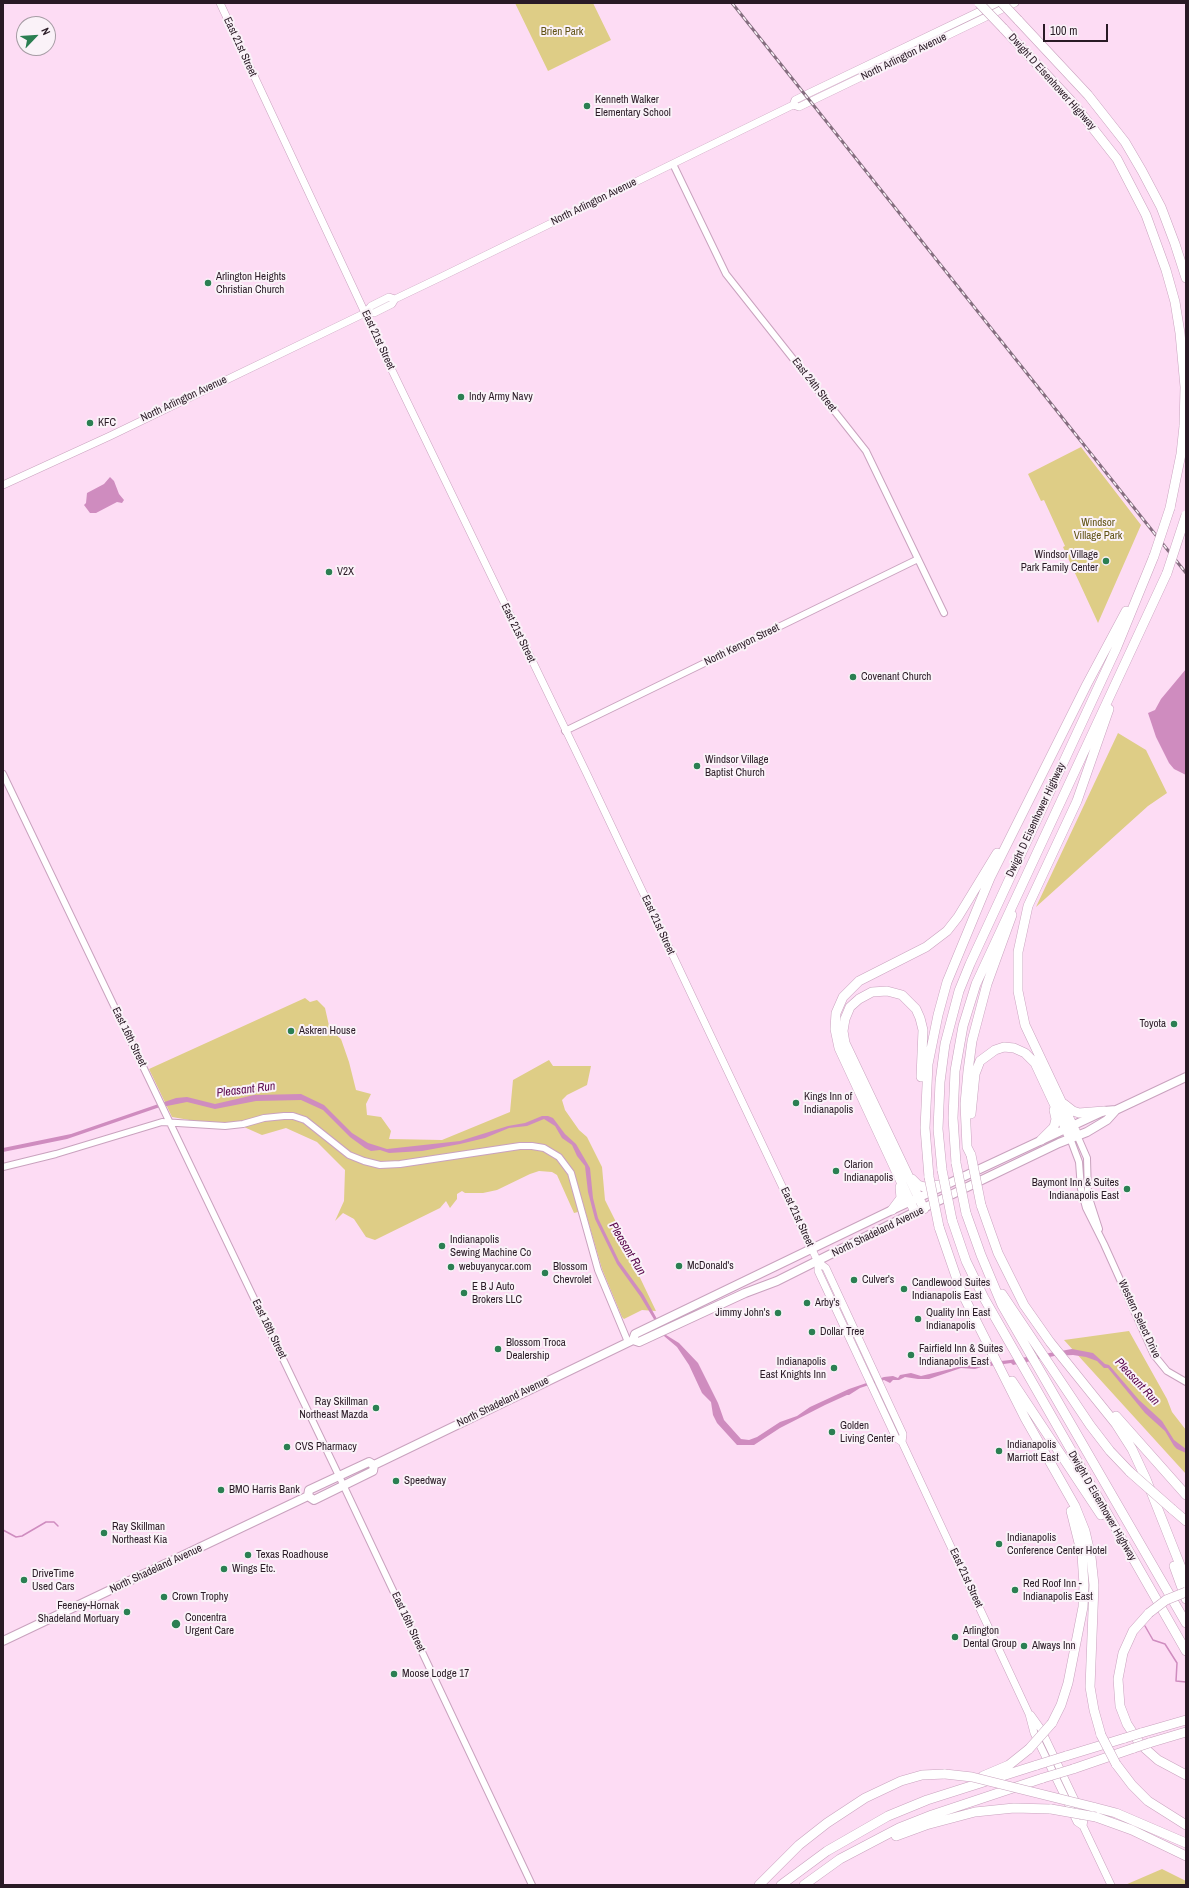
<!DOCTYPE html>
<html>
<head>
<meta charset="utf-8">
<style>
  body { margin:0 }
  #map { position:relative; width:1189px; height:1888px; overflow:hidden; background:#fddcf4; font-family:"Archivo Narrow",sans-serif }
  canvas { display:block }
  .frame { position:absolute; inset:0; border:4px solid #291a25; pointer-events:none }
  .north { position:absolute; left:16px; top:16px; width:40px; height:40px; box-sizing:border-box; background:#faf2f8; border:1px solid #a69ca4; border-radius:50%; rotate:65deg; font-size:11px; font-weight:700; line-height:16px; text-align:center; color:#291a25 }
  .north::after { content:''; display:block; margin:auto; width:14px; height:18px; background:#2b7f52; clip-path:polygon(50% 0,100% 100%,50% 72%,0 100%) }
  .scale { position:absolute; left:1043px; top:24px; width:65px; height:18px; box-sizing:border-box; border:2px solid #291a25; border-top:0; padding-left:5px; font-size:12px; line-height:14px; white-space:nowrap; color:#291a25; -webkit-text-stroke:3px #faf2f8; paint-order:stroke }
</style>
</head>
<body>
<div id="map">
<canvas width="1189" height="1888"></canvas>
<div class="frame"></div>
<div class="north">N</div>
<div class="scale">100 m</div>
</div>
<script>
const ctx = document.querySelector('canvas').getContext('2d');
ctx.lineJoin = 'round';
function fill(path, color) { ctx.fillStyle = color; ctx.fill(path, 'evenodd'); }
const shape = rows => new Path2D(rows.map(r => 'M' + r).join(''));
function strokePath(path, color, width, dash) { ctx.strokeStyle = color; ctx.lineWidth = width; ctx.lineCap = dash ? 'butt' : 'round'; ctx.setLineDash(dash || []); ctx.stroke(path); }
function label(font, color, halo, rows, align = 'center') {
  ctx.font = font + ' "Archivo Narrow",sans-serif'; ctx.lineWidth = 4; ctx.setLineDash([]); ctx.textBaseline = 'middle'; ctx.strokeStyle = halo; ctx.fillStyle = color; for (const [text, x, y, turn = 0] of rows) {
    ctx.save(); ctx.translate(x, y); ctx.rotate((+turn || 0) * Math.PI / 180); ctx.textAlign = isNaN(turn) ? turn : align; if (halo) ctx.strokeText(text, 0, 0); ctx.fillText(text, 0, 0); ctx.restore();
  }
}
fill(shape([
  [515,3,593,3,611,40,548,71],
  [1081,447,1141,525,1098,623,1063,547,1065,546,1044,500,1041,501,1028,474],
  [1118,733,1146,750,1167,793,1148,806,1036,907],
  [305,998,310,1002,317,1000,325,1008,330,1030,341,1039,349,1062,356,1090,371,1094,366,1104,367,1115,381,1117,391,1131,389,1139,442,1140,510,1112,513,1080,549,1060,553,1066,591,1066,587,1085,567,1095,562,1100,565,1110,579,1130,587,1137,602,1167,605,1200,628,1246,631,1254,631,1259,656,1311,642,1310,624,1319,622,1317,602,1269,582,1200,578,1212,574,1213,557,1175,552,1172,539,1171,530,1174,497,1190,483,1193,465,1193,462,1191,457,1194,457,1199,450,1208,446,1201,440,1208,375,1240,366,1237,354,1219,343,1213,335,1221,344,1201,345,1170,317,1142,286,1128,262,1135,235,1123,201,1122,172,1117,149,1069],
  [1129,1331,1167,1399,1172,1412,1186,1430,1186,1474,1064,1340],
  [1162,1869,1186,1881,1186,1885,1125,1885]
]), '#decd86');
fill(shape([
  [110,477,114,481,119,494,124,500,122,503,117,502,96,513,90,513,84,505,86,503,87,493,104,484],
  [1186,669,1186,775,1174,769,1169,763,1156,737,1148,713,1155,710,1161,699],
  [301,1094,324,1105,352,1133,368,1143,387,1149,460,1141,508,1126,525,1123,542,1116,548,1116,553,1118,565,1134,576,1144,590,1168,593,1198,598,1218,619,1261,643,1294,666,1335,679,1343,698,1363,718,1403,724,1420,741,1439,749,1440,757,1437,780,1422,797,1416,810,1407,849,1389,884,1377,893,1376,898,1378,900,1375,911,1373,921,1376,967,1365,1010,1360,1072,1349,1093,1353,1105,1364,1109,1365,1139,1400,1162,1421,1174,1440,1186,1449,1186,1453,1177,1449,1174,1446,1165,1431,1145,1413,1108,1368,1104,1368,1097,1361,1086,1357,1073,1355,1054,1356,1013,1365,1011,1363,990,1366,988,1365,975,1369,961,1368,929,1379,918,1379,905,1377,899,1380,893,1380,890,1383,884,1380,860,1388,849,1395,847,1395,825,1405,780,1428,754,1445,737,1445,717,1423,713,1415,711,1402,702,1393,689,1365,677,1347,664,1336,640,1296,617,1264,595,1219,588,1192,585,1166,577,1156,572,1145,562,1138,555,1126,544,1119,527,1126,509,1128,485,1138,460,1144,422,1151,389,1153,380,1150,371,1151,365,1148,350,1137,323,1110,301,1100,256,1101,215,1109,187,1102,157,1108,67,1139,3,1152,3,1148,71,1134,176,1098,187,1097,215,1104,254,1095]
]), '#cf8cbf');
strokePath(shape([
  [3,1530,16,1537,22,1536,46,1522,54,1522,58,1526],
  [1145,1626,1153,1640,1165,1644,1177,1663,1176,1681,1186,1682]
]), '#cf8cbf', 1.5);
const tertiary = shape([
  [673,164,726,274,866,451,944,613],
  [565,731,918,559],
  [3,774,339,1476,532,1885],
  [1077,1135,1087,1158,1088,1195,1099,1229],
  [1070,1138,1079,1162,1081,1189,1086,1208,1104,1244,1154,1355,1167,1371,1186,1382],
  [3,1167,56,1154,162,1122,225,1126,243,1124,264,1118,284,1116,293,1116,305,1120,349,1155,364,1161,380,1165,400,1164,520,1146,532,1146,544,1148,559,1157,571,1173,598,1270,628,1342]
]);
const secondary = shape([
  [220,3,387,360,586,772,818,1262,826,1268,903,1434,902,1442,1029,1714,1034,1733,1077,1822,1083,1826],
  [793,105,799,107,1015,3],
  [365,313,374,313,392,304,395,299],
  [3,485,110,436,336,327,365,313,371,306,389,297,395,299,441,277,793,105,795,100,805,95,997,3],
  [818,1262,818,1271,896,1438,902,1442],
  [1031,1715,1041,1729,1084,1819,1083,1826,1111,1885]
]);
const primary = shape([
  [633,1340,639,1342,745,1293,777,1281,911,1214,1059,1143,1087,1132,1107,1120,1116,1110],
  [374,1465,633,1340,635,1334,892,1210,1104,1111,1116,1110,1186,1077],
  [308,1496,309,1490,369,1462,374,1465],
  [308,1496,314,1500,373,1471,374,1465],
  [3,1641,308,1496]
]);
const motorway = shape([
  [1018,20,1088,95,1125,142,1142,171,1161,207,1175,244,1186,278],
  [1003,28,1073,103,1117,159,1146,215,1166,270,1175,302,1180,333,1185,387,1184,426,1181,454,1170,508],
  [921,1077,923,1030,920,1018,916,1009,902,995,887,991,872,992,859,999,850,1007,845,1019,843,1031,845,1043,924,1209],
  [1064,1104,1073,1111,1079,1113,1104,1111],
  [971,1114,975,1074,980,1061,995,1050,1004,1047,1014,1048,1025,1053,1035,1063,1070,1138],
  [1077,1135,1025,1025,1018,991,1018,952,1028,906,1077,801,1109,709],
  [1041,1140,1054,1127,1056,1119,1054,1110],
  [971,1155,967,1147,965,1104,968,1071,972,1041,987,984,1012,915],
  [956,1163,953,1118,955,1071,963,1026,976,984,1167,573],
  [942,1170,938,1129,940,1082,945,1044,959,991,970,964,1116,649,1154,556],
  [929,1177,925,1128,928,1064,938,1015,947,982,990,878,1087,684,1126,611],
  [912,1179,918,1185,924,1187,947,1184],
  [981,1205,998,1253,1024,1305,1050,1342,1116,1424,1132,1449,1146,1479,1186,1580],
  [892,1210,901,1198,900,1187],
  [915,1212,839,1048,835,1029,836,1013,843,997,859,981,926,947,947,931,958,917,997,853],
  [966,1213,981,1255,1002,1305,1186,1623],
  [952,1220,966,1261,984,1298,1186,1651],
  [939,1227,961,1291,1025,1418,1075,1506,1085,1531,1091,1557,1094,1585,1090,1687,1094,1710,1101,1735],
  [1002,1294,1090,1425,1110,1451,1130,1472],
  [1012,1381,1101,1515],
  [1116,1416,1186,1495],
  [1172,1509,1186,1521],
  [1174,1566,1186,1599],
  [1149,1613,1133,1631,1123,1653,1118,1679,1120,1706,1127,1724,1140,1744,1158,1760,1186,1775],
  [1052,1723,1061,1705,1068,1683,1083,1607,1084,1585,1082,1555,1071,1511],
  [1141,1733,1186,1720],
  [1149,1743,1186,1732],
  [1066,1756,1125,1738],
  [1116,1764,1132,1785,1148,1801,1186,1825],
  [1073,1769,1134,1748],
  [983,1776,1009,1765,1029,1749],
  [1093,1807,1116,1813,1186,1843],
  [1096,1817,1132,1830,1186,1856],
  [896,1836,926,1825,975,1812,1014,1808,1051,1809],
  [759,1885,799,1845,827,1823,865,1798,901,1781,922,1775,945,1774],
  [781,1885,827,1851,888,1816,927,1800,1037,1765],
  [804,1885,840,1859,899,1828,932,1815,1043,1778]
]);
strokePath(tertiary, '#c9a2be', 8);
strokePath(secondary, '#c9a2be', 8);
strokePath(primary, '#c9a2be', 10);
strokePath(motorway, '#c9a2be', 10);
strokePath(tertiary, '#fff', 6);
strokePath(secondary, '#fff', 7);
strokePath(primary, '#fff', 8);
strokePath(motorway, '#fff', 9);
const rail = shape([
  [732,3,1186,573]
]);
strokePath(rail, '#856e7f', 3);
strokePath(rail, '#faf2f8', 1.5, [4.5]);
const motorwayBridge = shape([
  [979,3,1003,28],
  [1002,3,1018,20],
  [1154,556,1170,508],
  [1167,573,1186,515],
  [971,1155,981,1205],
  [956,1163,966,1213],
  [942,1170,952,1220],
  [929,1177,939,1227],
  [1130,1472,1172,1509],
  [1149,1613,1166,1600,1186,1592],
  [1101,1735,1116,1764],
  [1125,1738,1141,1733],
  [1134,1748,1149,1743],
  [1029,1749,1052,1723],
  [1037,1765,1066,1756],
  [945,1774,972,1777,1093,1807],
  [1043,1778,1073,1769],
  [1051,1809,1096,1817]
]);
strokePath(motorwayBridge, '#c9a2be', 10, []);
strokePath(motorwayBridge, '#fff', 9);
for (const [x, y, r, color] of [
  [587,106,4,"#2b7f52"],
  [208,283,4,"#2b7f52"],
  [461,397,4,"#2b7f52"],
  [90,423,4,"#2b7f52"],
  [1106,561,4,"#2b7f52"],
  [329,572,4,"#2b7f52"],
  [853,677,4,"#2b7f52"],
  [697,766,4,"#2b7f52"],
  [1174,1024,4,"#2b7f52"],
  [291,1031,4,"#2b7f52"],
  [796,1103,4,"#2b7f52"],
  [836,1171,4,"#2b7f52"],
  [1127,1189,4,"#2b7f52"],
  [442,1246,4,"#2b7f52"],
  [679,1266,4,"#2b7f52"],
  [451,1267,4,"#2b7f52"],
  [545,1273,4,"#2b7f52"],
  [854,1280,4,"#2b7f52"],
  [904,1289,4,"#2b7f52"],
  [464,1293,4,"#2b7f52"],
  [807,1303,4,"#2b7f52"],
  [778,1313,4,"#2b7f52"],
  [918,1319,4,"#2b7f52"],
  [812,1332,4,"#2b7f52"],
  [498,1349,4,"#2b7f52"],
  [911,1355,4,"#2b7f52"],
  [834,1368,4,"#2b7f52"],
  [376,1408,4,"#2b7f52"],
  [832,1432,4,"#2b7f52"],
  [287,1447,4,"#2b7f52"],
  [999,1451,4,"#2b7f52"],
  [396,1481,4,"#2b7f52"],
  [221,1490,4,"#2b7f52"],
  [104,1533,4,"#2b7f52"],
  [999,1544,4,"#2b7f52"],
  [248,1555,4,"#2b7f52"],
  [224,1569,4,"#2b7f52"],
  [24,1580,4,"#2b7f52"],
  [1015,1590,4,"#2b7f52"],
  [164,1597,4,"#2b7f52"],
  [127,1612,4,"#2b7f52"],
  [176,1624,5,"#2b7f52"],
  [955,1637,4,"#2b7f52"],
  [1024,1646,4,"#2b7f52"],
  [394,1674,4,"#2b7f52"]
]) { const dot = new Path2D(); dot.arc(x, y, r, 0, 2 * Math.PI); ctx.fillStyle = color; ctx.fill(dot); strokePath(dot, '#faf2f8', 1.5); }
label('11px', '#605214', '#faf2f8', [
  ["Brien Park",562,32],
  ["Windsor",1098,523],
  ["Village Park",1098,536]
]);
label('11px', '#291a25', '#faf2f8', [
  ["East 21st Street",240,47,65],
  ["North Arlington Avenue",904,57,-26],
  ["Dwight D Eisenhower Highway",1052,82,48],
  ["North Arlington Avenue",594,202,-26],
  ["East 21st Street",378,340,65],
  ["East 24th Street",814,385,52],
  ["North Arlington Avenue",184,399,-25],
  ["East 21st Street",518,633,64],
  ["North Kenyon Street",742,645,-26],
  ["Dwight D Eisenhower Highway",1036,820,-65],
  ["East 21st Street",658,925,65],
  ["East 16th Street",129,1037,64],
  ["East 21st Street",797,1217,65],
  ["North Shadeland Avenue",878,1232,-26],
  ["Western Select Drive",1139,1319,65],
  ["East 16th Street",269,1329,64],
  ["North Shadeland Avenue",503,1402,-26],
  ["Dwight D Eisenhower Highway",1102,1506,60],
  ["North Shadeland Avenue",156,1569,-25],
  ["East 21st Street",966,1578,65],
  ["East 16th Street",408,1622,65]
]);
label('11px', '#291a25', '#faf2f8', [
  ["Kenneth Walker",595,100],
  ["Elementary School",595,113],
  ["Arlington Heights",216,277],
  ["Christian Church",216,290],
  ["Indy Army Navy",469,397],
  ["KFC",98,423],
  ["Windsor Village",1098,555,"right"],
  ["Park Family Center",1098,568,"right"],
  ["V2X",337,572],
  ["Covenant Church",861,677],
  ["Windsor Village",705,760],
  ["Baptist Church",705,773],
  ["Toyota",1166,1024,"right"],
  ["Askren House",299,1031],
  ["Kings Inn of",804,1097],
  ["Indianapolis",804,1110],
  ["Clarion",844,1165],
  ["Indianapolis",844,1178],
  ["Baymont Inn & Suites",1119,1183,"right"],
  ["Indianapolis East",1119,1196,"right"],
  ["Indianapolis",450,1240],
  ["Sewing Machine Co",450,1253],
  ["McDonald's",687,1266],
  ["webuyanycar.com",459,1267],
  ["Blossom",553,1267],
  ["Chevrolet",553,1280],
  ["Culver's",862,1280],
  ["Candlewood Suites",912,1283],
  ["Indianapolis East",912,1296],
  ["E B J Auto",472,1287],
  ["Brokers LLC",472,1300],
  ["Arby's",815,1303],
  ["Jimmy John's",770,1313,"right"],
  ["Quality Inn East",926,1313],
  ["Indianapolis",926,1326],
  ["Dollar Tree",820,1332],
  ["Blossom Troca",506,1343],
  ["Dealership",506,1356],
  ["Fairfield Inn & Suites",919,1349],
  ["Indianapolis East",919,1362],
  ["Indianapolis",826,1362,"right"],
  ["East Knights Inn",826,1375,"right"],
  ["Ray Skillman",368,1402,"right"],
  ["Northeast Mazda",368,1415,"right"],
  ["Golden",840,1426],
  ["Living Center",840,1439],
  ["Indianapolis",1007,1445],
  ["Marriott East",1007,1458],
  ["CVS Pharmacy",295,1447],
  ["Speedway",404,1481],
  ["BMO Harris Bank",229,1490],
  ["Ray Skillman",112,1527],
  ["Northeast Kia",112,1540],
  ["Indianapolis",1007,1538],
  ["Conference Center Hotel",1007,1551],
  ["Texas Roadhouse",256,1555],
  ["Wings Etc.",232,1569],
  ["DriveTime",32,1574],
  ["Used Cars",32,1587],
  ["Red Roof Inn -",1023,1584],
  ["Indianapolis East",1023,1597],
  ["Crown Trophy",172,1597],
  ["Feeney-Hornak",119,1606,"right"],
  ["Shadeland Mortuary",119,1619,"right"],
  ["Concentra",185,1618],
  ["Urgent Care",185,1631],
  ["Arlington",963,1631],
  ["Dental Group",963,1644],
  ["Always Inn",1032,1646],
  ["Moose Lodge 17",402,1674]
], 'left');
label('italic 12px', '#58054b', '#faf2f8', [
  ["Pleasant Run",246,1090,-7],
  ["Pleasant Run",627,1249,59],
  ["Pleasant Run",1137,1382,47]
]);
</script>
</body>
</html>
